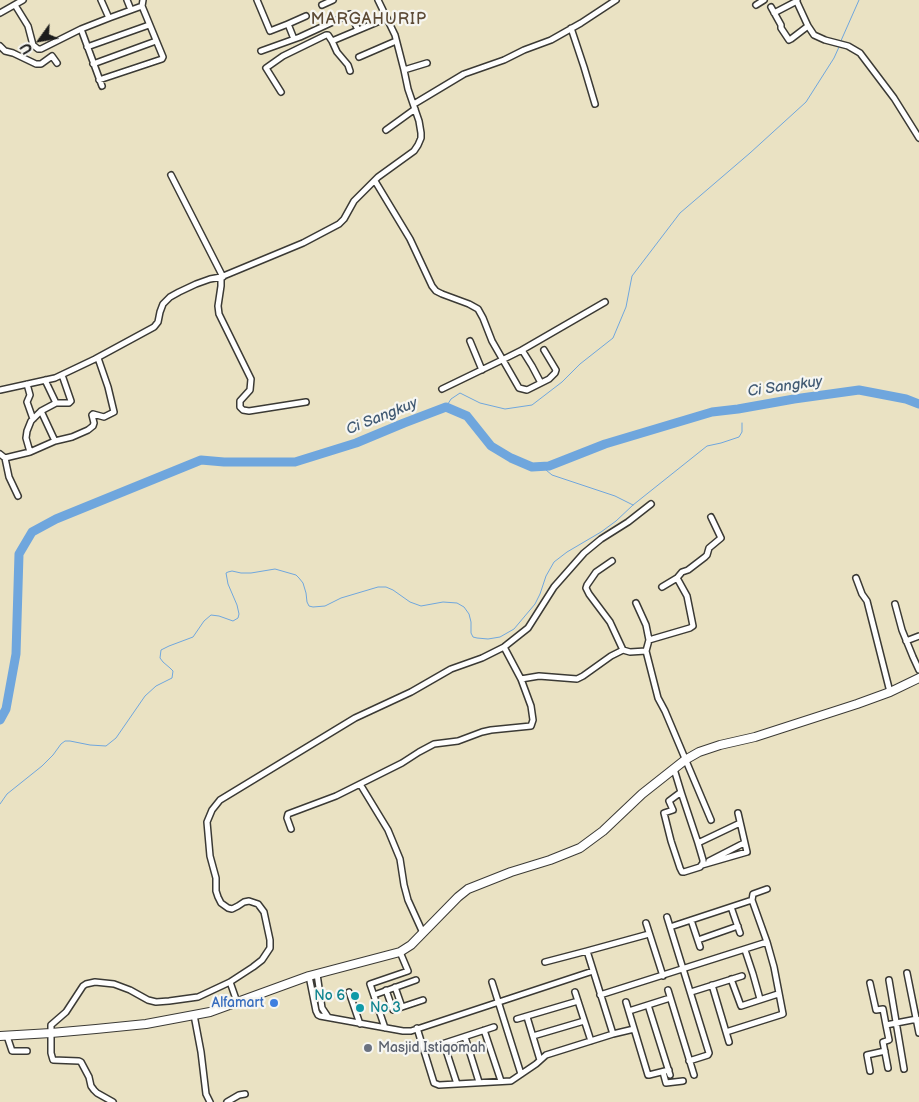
<!DOCTYPE html>
<html>
<head>
<meta charset="utf-8">
<style>
  body { margin:0 }
  #map { position:relative; width:919px; height:1102px; overflow:hidden; background:#eae2c3; font-family:"Balsamiq Sans",sans-serif }
  canvas { display:block }
  .north { position:absolute; left:15px; top:15px; width:50px; height:50px; -webkit-text-stroke:4px #f6f6f2; paint-order:stroke; rotate:238deg; font-size:14px; font-weight:700; line-height:20px; text-align:center; color:#1c1c1c }
  .north::after { content:''; display:block; margin:auto; width:18px; height:22px; background:#1c1c1c; clip-path:polygon(50% 0,100% 100%,50% 72%,0 100%) }
</style>
</head>
<body>
<div id="map">
<canvas width="919" height="1102"></canvas>
<div class="north">U</div>
</div>
<script>
const ctx = document.querySelector('canvas').getContext('2d');
ctx.lineJoin = 'round';
const shape = rows => new Path2D(rows.map(r => 'M' + r).join(''));
function strokePath(path, color, width, dash) { ctx.strokeStyle = color; ctx.lineWidth = width; ctx.lineCap = dash ? 'butt' : 'round'; ctx.setLineDash(dash || []); ctx.stroke(path); }
function label(font, color, halo, rows, align = 'center') {
  ctx.font = font + ' "Balsamiq Sans",sans-serif'; ctx.lineWidth = 4.5; ctx.setLineDash([]); ctx.textBaseline = 'middle'; ctx.strokeStyle = halo; ctx.fillStyle = color; for (const [text, x, y, turn = 0] of rows) {
    ctx.save(); ctx.translate(x, y); ctx.rotate((+turn || 0) * Math.PI / 180); ctx.textAlign = isNaN(turn) ? turn : align; if (halo) ctx.strokeText(text, 0, 0); ctx.fillText(text, 0, 0); ctx.restore();
  }
}
strokePath(shape([
  [840,43,859,0],
  [446,407,451,399,460,393,480,403,505,409,532,405,562,382,580,364,613,338,626,307,632,276,680,213,750,153,806,102,834,58,839,47],
  [544,466,546,470,552,475,615,496,633,505],
  [0,804,7,794,42,766,53,755,61,744,65,741,70,741,90,745,106,746,116,738,145,696,156,686,172,678,173,671,170,668,163,662,160,658,161,650,169,646,193,637,204,621,211,615,219,616,233,621,238,618,239,614,237,605,228,584,226,573,228,572,232,571,241,573,251,573,275,569,296,575,299,578,303,583,306,593,307,602,309,606,313,607,325,606,341,598,378,587,386,587,393,590,410,602,421,606,443,602,457,603,464,607,469,614,471,622,471,633,473,637,477,638,488,639,500,637,514,629,535,604,540,594,546,576,554,562,567,552,601,532,616,521,633,505,707,446,721,443,739,437,742,432,742,423]
]), '#6fa6dd', 1);
strokePath(shape([
  [0,720,6,709,16,654,19,554,32,532,56,519,201,460,224,462,295,462,356,443,404,423,446,407,467,416,491,446,511,458,532,467,549,466,605,444,712,412,738,409,794,399,859,390,906,399,919,404]
]), '#6fa6dd', 9);
const street = shape([
  [127,0,131,10],
  [257,0,270,31,288,24,294,39],
  [796,0,808,26,814,35,825,40,848,46,860,53,863,57,894,98,919,138],
  [15,5,28,26,33,45,38,49,41,49,81,29,109,18,101,0],
  [322,5,333,0],
  [756,5,764,0],
  [771,7,781,25,781,28,789,40,791,39,808,26],
  [0,13,23,0],
  [774,13,797,1],
  [109,18,142,6,143,0],
  [288,24,306,16],
  [571,28,584,67,595,104],
  [81,29,102,86],
  [332,41,337,52,348,65,350,71],
  [0,46,5,51,13,53,36,64,41,64,52,56,57,63],
  [87,47,149,25],
  [261,51,300,37,350,14,351,15,358,30],
  [359,57,396,41],
  [93,64,156,41],
  [404,70,427,63],
  [99,80,162,59,163,57,142,6],
  [281,92,266,68,283,56,326,35,328,35,332,41,387,18],
  [414,104,464,74,504,60,524,50,551,40,581,23,616,0],
  [386,130,415,109],
  [171,175,223,277],
  [375,181,410,239,432,286,436,291,442,294,469,304,478,309,483,318,492,341,519,388,527,390,549,379,555,373,556,370,544,350],
  [221,277,221,286,218,306,219,314,251,379,250,390,240,401,240,407,243,410,249,411,306,402],
  [470,341,482,370],
  [522,350,605,302],
  [27,384,30,395,27,402,33,419],
  [442,389,502,360,522,350,532,366,541,383],
  [0,390,55,378,95,359,154,327,158,322,160,312,163,304,170,297,179,292,196,284,210,279,221,277,303,243,339,224,344,219,354,201,378,177,414,151,418,145,421,138,421,133,419,121,408,89,404,70,395,35,378,0],
  [56,403,69,403,71,401,62,375],
  [41,411,55,441],
  [30,452,55,441,72,437,88,430,93,426,94,423,92,415,93,414,104,417,114,412,108,387,98,358],
  [0,454,5,458,9,477,18,496],
  [5,458,30,452,26,438,27,431,31,421,41,411,56,403,45,380],
  [612,561,596,572,587,585,586,588,589,594,610,622,623,650,630,652,646,651],
  [677,578,682,572,688,570,705,557,707,555,709,548,721,538,711,517],
  [856,578,862,594,867,601,890,692],
  [662,587,677,578,687,596,693,626,690,628,649,640,646,651,658,698,665,711,711,820],
  [636,603,646,625,649,640],
  [895,604,902,630,913,657,919,670],
  [906,641,919,636],
  [521,679,539,676,577,679,583,676,611,656,623,650],
  [674,769,681,792,698,843,703,860,703,863,700,867,684,872,682,872,680,868,671,841,664,813,673,810,669,801,681,792],
  [291,829,287,818,288,814,336,796,360,784],
  [698,843,740,823],
  [709,861,744,843],
  [702,865,747,852,738,813],
  [731,907,740,933],
  [667,917,709,1053,708,1055,689,1061],
  [691,920,700,947],
  [646,923,663,976],
  [670,927,752,900],
  [423,933,408,900,404,885,400,859,388,830,360,784,402,763,419,752,434,744,458,741,482,732,491,730,531,726,533,720,531,706,521,679,504,647],
  [698,940,738,926],
  [745,950,753,974,760,999],
  [587,951,649,934],
  [545,962,587,951,613,1034],
  [907,973,919,1033],
  [317,974,322,1008,328,1017],
  [309,976,316,1011,318,1015,320,1016,403,1031,411,1031,593,971],
  [731,979,741,1006,778,994],
  [889,980,904,1069],
  [230,982,237,1002],
  [492,982,521,1074],
  [870,983,876,1010,883,1009,886,1025,889,1040,883,1042,888,1068],
  [712,985,729,1042],
  [395,987,402,1007],
  [386,990,393,1010,423,1000],
  [668,990,694,1075],
  [349,992,360,1024],
  [575,992,591,1041],
  [691,992,742,976],
  [374,995,416,980],
  [600,995,767,942],
  [626,1002,648,1075,649,1075,669,1070],
  [648,1005,670,1075],
  [629,1011,670,998],
  [194,1015,201,1052,206,1094,210,1102],
  [527,1017,540,1060],
  [517,1019,578,1001],
  [886,1025,917,1019],
  [385,1028,370,984,408,971,400,952],
  [417,1028,434,1083,439,1085,511,1081,536,1064,546,1055,613,1034,634,1029],
  [484,1030,501,1081],
  [726,1032,783,1014,774,967,767,942,752,900,753,894,767,889],
  [7,1036,12,1051,27,1051],
  [533,1036,584,1021],
  [465,1037,479,1082],
  [444,1044,457,1084],
  [439,1045,494,1027],
  [870,1071,867,1055,885,1051],
  [663,1072,666,1083,683,1081],
  [113,1102,97,1093,94,1090,91,1086,89,1077,81,1062,79,1061,53,1060,51,1053,51,1025,66,1012,83,986,86,984,95,982,114,984,130,990,148,1000,156,1002,169,1001,198,997,230,982,253,967,262,960,270,948,270,940,264,912,258,904,249,901,244,902,238,906,232,909,228,908,221,903,218,897,216,891,216,878,210,856,207,822,212,810,220,800,355,718,411,692,451,669,482,658,504,647,528,628,554,587,584,553,601,539,628,522,651,504],
  [227,1102,239,1095,245,1094]
]);
const secondary = shape([
  [0,1036,51,1033,96,1029,146,1024,210,1012,309,976,400,952,411,945,458,897,468,889,511,872,550,860,580,848,603,831,642,794,685,760,699,752,720,745,755,737,857,704,890,692,919,678]
]);
strokePath(street, '#3b3a35', 8);
strokePath(secondary, '#3b3a35', 10);
strokePath(street, '#fff', 5);
strokePath(secondary, '#fff', 8);
for (const [x, y, r, color] of [
  [355,996,5,"#0f9aa8"],
  [274,1003,5,"#3f7fe0"],
  [360,1008,5,"#0f9aa8"],
  [368,1048,5,"#6b7280"]
]) { const dot = new Path2D(); dot.arc(x, y, r, 0, 2 * Math.PI); ctx.fillStyle = color; ctx.fill(dot); strokePath(dot, '#f6f6f2', 2); }
label('14px', '#0d838f', '#f6f6f2', [
  ["No 6",345,996],
  ["No 3",370,1008,"left"]
], 'right');
label('14px', '#366cbe', '#f6f6f2', [
  ["Alfamart",264,1003]
], 'right');
label('14px', '#5b616d', '#f6f6f2', [
  ["Masjid Istiqomah",378,1048]
], 'left');
label('italic 15px', '#415a73', '#f6f6f2', [
  ["Ci Sangkuy",785,387,-8],
  ["Ci Sangkuy",382,417,-22]
]);
ctx.letterSpacing = '1px';
label('16px', '#5c4a35', '#f6f6f2', [
  ["MARGAHURIP",369,20]
]);
ctx.letterSpacing = '0px';
</script>
</body>
</html>
